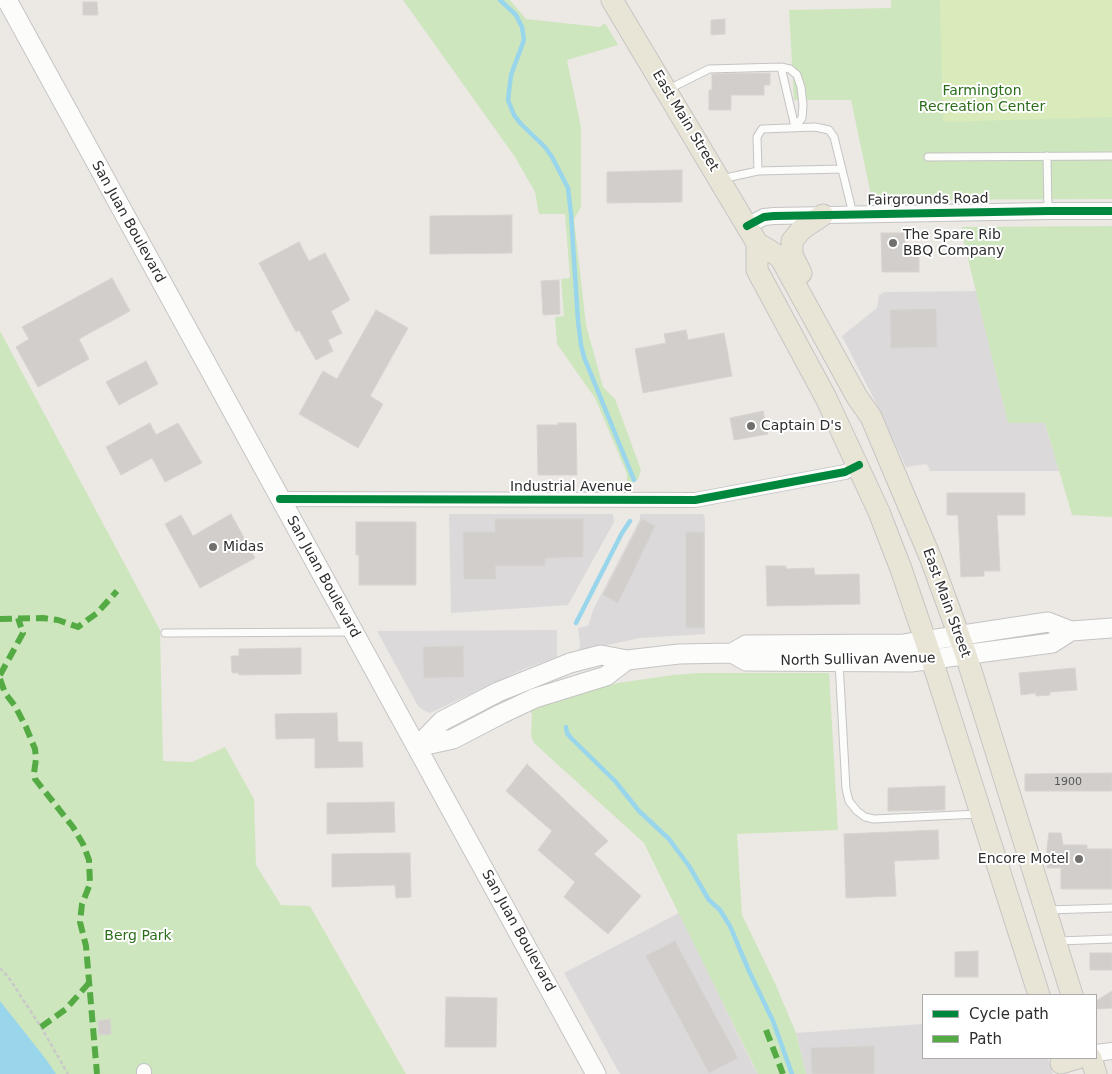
<!DOCTYPE html>
<html>
<head>
<meta charset="utf-8">
<style>
  body { margin:0 }
  #map { position:relative; width:1112px; height:1074px; overflow:hidden; background:#ece8e4; font-family:"DejaVu Sans",sans-serif }
  canvas { display:block }
  .legend { position:absolute; left:922px; top:994px; width:175px; height:65px; box-sizing:border-box; background:#fff; border:1px solid #ababab; margin:0; padding:6px 9px; list-style:none; font-size:15px; color:#2e2e2e }
  .legend li { display:flex; align-items:center; gap:10px; height:25px }
  .legend b { width:25px; border:1px solid #ababab }
</style>
</head>
<body>
<div id="map">
<canvas width="1112" height="1074"></canvas>
<ul class="legend">
<li><b style="height:6px;background:#00873e"></b>Cycle path</li>
<li><b style="height:6px;background:#54ab44"></b>Path</li>
</ul>
</div>
<script>
const ctx = document.querySelector('canvas').getContext('2d');
ctx.lineJoin = 'round';
function fill(path, color) { ctx.fillStyle = color; ctx.fill(path, 'evenodd'); }
const shape = rows => new Path2D(rows.map(r => 'M' + r).join(''));
function strokePath(path, color, width, dash) { ctx.strokeStyle = color; ctx.lineWidth = width; ctx.lineCap = dash ? 'butt' : 'round'; ctx.setLineDash(dash || []); ctx.stroke(path); }
function label(font, color, halo, rows, align = 'center') {
  ctx.font = font + ' "DejaVu Sans",sans-serif'; ctx.lineWidth = 4; ctx.setLineDash([]); ctx.textBaseline = 'middle'; ctx.strokeStyle = halo; ctx.fillStyle = color; for (const [text, x, y, turn = 0] of rows) {
    ctx.save(); ctx.translate(x, y); ctx.rotate((+turn || 0) * Math.PI / 180); ctx.textAlign = isNaN(turn) ? turn : align; if (halo) ctx.strokeText(text, 0, 0); ctx.fillText(text, 0, 0); ctx.restore();
  }
}
fill(shape([
  [976,291,1008,423,1045,423,1059,471,930,471,927,464,906,467,876,403,842,336,877,308,879,295,884,292],
  [449,514,613,514,614,522,568,605,451,613],
  [640,514,703,514,705,518,705,634,640,638,579,651,580,644,578,628,588,626,594,608,640,519],
  [557,630,557,657,524,669,430,713,423,710,418,706,377,631],
  [679,913,753,1065,758,1074,620,1074,564,973],
  [923,1024,923,1058,1048,1058,1053,1074,806,1074,796,1033]
]), '#dcd9db');
fill(shape([
  [403,0,510,0,526,19,600,27,605,23,618,45,567,60,581,127,581,207,574,219,586,325,603,387,615,399,641,470,638,479,632,483,627,484,627,474,595,398,557,344,555,317,564,316,561,279,570,278,565,214,539,214,535,192,515,157],
  [891,0,1112,0,1112,199,872,200,851,100,794,100,789,10,891,8],
  [1112,226,1112,517,1072,515,1045,423,1008,423,962,234,962,227],
  [0,331,160,630,163,761,192,762,225,747,254,799,256,865,281,905,310,906,406,1074,0,1074],
  [698,673,829,673,838,830,737,834,742,915,775,983,796,1033,806,1074,758,1074,644,843,534,743,531,736,532,715,530,710,555,700,618,683,673,675]
]), '#cee6be');
fill(shape([
  [940,0,1112,0,1112,117,943,122]
]), '#d9eabb');
fill(shape([
  [0,1001,45,1058,56,1074,0,1074]
]), '#99d6ec');
strokePath(shape([
  [500,0,516,15,522,27,524,40,511,75,508,100,514,115,521,124,545,147,552,157,568,188,571,214,578,321,581,345,584,357,634,480],
  [576,623,622,533,630,521],
  [566,727,567,733,571,738,615,781,639,811,669,839,689,866,709,900,720,910,730,926,749,971,773,1021,792,1074]
]), '#99d6ec', 4.5);
const building = shape([
  [83,2,97,2,98,15,83,15,83,2],
  [725,19,725,34,711,35,711,20,725,19],
  [770,73,770,85,764,85,764,95,731,95,731,110,709,110,709,90,712,90,712,74,770,73],
  [682,170,682,202,607,203,607,172,682,170],
  [512,215,512,253,430,254,430,216,512,215],
  [881,233,905,233,905,253,910,253,911,257,919,257,919,272,882,272,881,233],
  [299,242,309,261,325,253,350,300,331,311,342,333,328,340,333,351,316,360,299,330,296,332,259,263,299,242],
  [112,278,130,311,79,339,89,359,38,387,16,347,29,339,22,327,112,278],
  [559,280,560,314,543,315,541,281,559,280],
  [936,309,937,347,891,348,890,310,936,309],
  [376,310,408,328,370,396,383,404,358,448,299,414,323,371,337,379,376,310],
  [686,330,688,340,724,333,732,376,643,393,635,349,666,343,664,334,686,330],
  [146,361,158,384,119,405,106,382,146,361],
  [763,411,768,434,734,440,730,418,763,411],
  [150,423,156,435,178,423,202,463,165,482,152,458,121,475,106,447,150,423],
  [558,423,576,423,577,475,538,475,537,425,558,425,558,423],
  [947,493,1025,493,1025,515,997,515,1000,571,984,571,984,576,961,577,958,515,947,515,947,493],
  [231,514,255,558,200,588,165,524,181,515,193,536,231,514],
  [495,519,583,519,583,557,545,558,545,566,495,566,496,579,464,579,463,532,495,532,495,519],
  [642,519,655,526,618,603,603,595,642,519],
  [356,522,416,522,416,585,359,585,359,555,356,555,356,522],
  [686,532,704,532,704,628,686,628,686,532],
  [766,566,786,566,786,569,814,568,815,575,859,574,860,604,767,606,766,566],
  [463,646,464,677,424,678,423,647,463,646],
  [301,648,301,674,239,675,239,673,232,673,231,656,239,656,239,649,301,648],
  [1075,668,1077,690,1050,692,1050,695,1036,696,1036,693,1021,695,1019,673,1075,668],
  [337,713,338,742,362,742,363,767,315,768,315,738,276,739,275,714,337,713],
  [527,764,608,841,594,854,641,896,608,934,564,897,575,882,538,850,552,831,506,791,527,764],
  [1112,773,1112,791,1025,791,1025,774,1112,773],
  [945,786,945,810,888,811,888,788,945,786],
  [394,802,395,832,327,834,327,803,394,802],
  [938,830,939,859,894,861,896,896,846,898,844,834,938,830],
  [1049,833,1061,833,1063,845,1087,845,1087,849,1112,849,1112,889,1061,889,1061,868,1047,868,1047,847,1049,833],
  [410,853,411,897,396,898,395,885,332,887,332,854,410,853],
  [675,941,738,1058,709,1073,646,956,675,941],
  [978,951,978,977,955,977,955,952,978,951],
  [1090,953,1112,953,1112,970,1090,970,1090,953],
  [1112,991,1112,1008,1096,1009,1096,1001,1112,991],
  [446,997,497,998,496,1047,445,1047,446,997],
  [110,1019,111,1034,99,1035,98,1021,110,1019],
  [874,1046,874,1074,812,1074,811,1048,874,1046]
]);
fill(building, '#d1cecb');
strokePath(building, '#d7d4d0', 1);
const service = shape([
  [781,67,790,69,797,75,801,87,803,105,802,118,795,127],
  [669,89,709,69,781,67,795,127],
  [1047,156,1048,211],
  [928,157,1112,156],
  [758,171,842,169],
  [721,179,758,171,757,137,762,129,815,127,829,130,834,137,853,214],
  [165,633,350,632],
  [839,662,846,789,849,801,857,811,865,817,874,819,979,814],
  [1047,910,1112,908],
  [1059,941,1112,939]
]);
const minor = shape([
  [280,499,695,500,845,472,859,465],
  [144,1071,144,1074]
]);
const tertiary = shape([
  [747,226,764,217,774,216,1048,211,1112,211],
  [1096,1053,1112,1051]
]);
const secondary = shape([
  [7,0,596,1074],
  [732,653,746,661,911,662,1052,643,1071,631],
  [417,747,442,721,498,692,570,663,601,655,627,660,679,654,732,653,746,645,904,644,1048,622,1071,631,1112,628],
  [417,747,453,739,501,714,535,698,606,676,627,660]
]);
const primary = shape([
  [612,0,757,243,780,257,857,397,871,417,931,559,966,655,1072,995],
  [757,243,757,270,826,398,879,512,901,569,932,660,1039,995],
  [801,273,792,255,792,241,802,229,823,215],
  [1091,1058,1096,1074],
  [1061,1063,1078,1058]
]);
strokePath(service, '#c5c4c5', 9);
strokePath(minor, '#c5c4c5', 16);
strokePath(tertiary, '#c5c4c5', 18);
strokePath(secondary, '#c5c4c5', 21);
strokePath(primary, '#c6c5c4', 23);
strokePath(shape([
  [0,968,9,978,41,1027,68,1074]
]), '#c9c9c8', 2.5, [4, 2.5]);
strokePath(service, '#fcfcfb', 7);
strokePath(minor, '#fcfcfb', 14);
strokePath(tertiary, '#fcfcfb', 16);
strokePath(secondary, '#fcfcfb', 19);
strokePath(primary, '#e8e4d6', 21);
strokePath(shape([
  [0,619,43,618,58,620,78,627,97,613,117,591],
  [0,675,23,633,18,618],
  [0,679,5,693,15,706,26,727,35,749,36,759,34,773,35,779,73,827,83,844,89,860,90,884,82,904,80,922,86,946,97,1074],
  [41,1027,66,1009,89,983],
  [766,1030,783,1074]
]), '#54ab44', 6, [12, 6]);
strokePath(shape([
  [747,226,764,217,774,216,1048,211,1112,211],
  [280,499,695,500,845,472,859,465]
]), '#00873e', 8);
for (const [x, y, r, color] of [
  [893,243,5,"#706f6e"],
  [751,426,5,"#706f6e"],
  [213,547,5,"#706f6e"],
  [1079,859,5,"#706f6e"]
]) { const dot = new Path2D(); dot.arc(x, y, r, 0, 2 * Math.PI); ctx.fillStyle = color; ctx.fill(dot); strokePath(dot, '#fff', 2); }
label('11px', '#585857', null, [
  ["1900",1068,782]
]);
label('14px', '#2c6e1b', '#fff', [
  ["Farmington",982,91],
  ["Recreation Center",982,107],
  ["Berg Park",138,936]
]);
label('14px', '#2e2e2e', '#fff', [
  ["East Main Street",685,121,59],
  ["Fairgrounds Road",928,200,-1],
  ["San Juan Boulevard",128,222,61],
  ["Industrial Avenue",571,487],
  ["San Juan Boulevard",323,577,61],
  ["East Main Street",946,603,70],
  ["North Sullivan Avenue",858,660,-1],
  ["San Juan Boulevard",518,931,61]
]);
label('14px', '#2e2e2e', '#fff', [
  ["The Spare Rib",903,235],
  ["BBQ Company",903,251],
  ["Captain D's",761,426],
  ["Midas",223,547],
  ["Encore Motel",1069,859,"right"]
], 'left');
</script>
</body>
</html>
